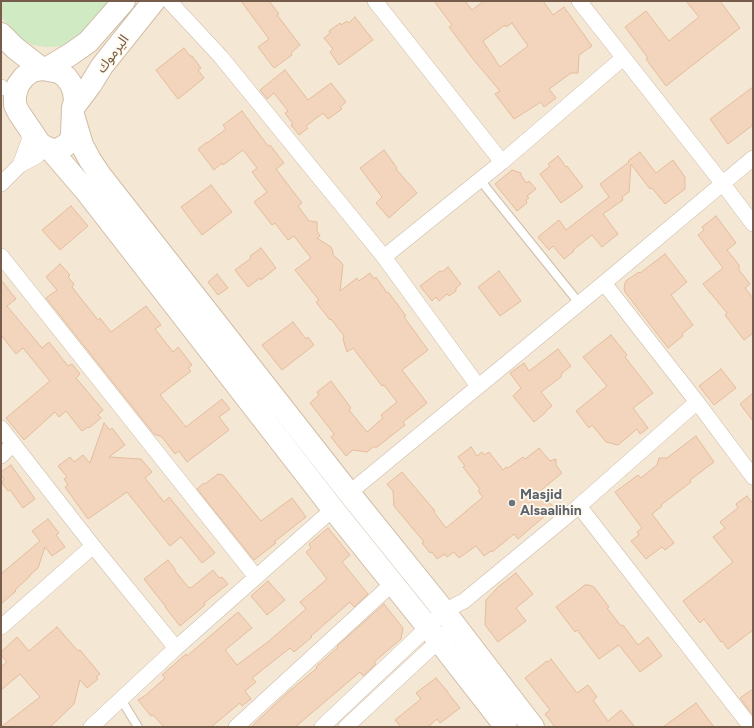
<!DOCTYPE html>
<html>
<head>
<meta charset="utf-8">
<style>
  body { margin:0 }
  #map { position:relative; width:754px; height:728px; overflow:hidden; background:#fcf5e5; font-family:Figtree,sans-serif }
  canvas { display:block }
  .frame { position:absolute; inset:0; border:2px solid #765c4a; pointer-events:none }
</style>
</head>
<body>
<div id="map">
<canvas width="754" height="728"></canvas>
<div class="frame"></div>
</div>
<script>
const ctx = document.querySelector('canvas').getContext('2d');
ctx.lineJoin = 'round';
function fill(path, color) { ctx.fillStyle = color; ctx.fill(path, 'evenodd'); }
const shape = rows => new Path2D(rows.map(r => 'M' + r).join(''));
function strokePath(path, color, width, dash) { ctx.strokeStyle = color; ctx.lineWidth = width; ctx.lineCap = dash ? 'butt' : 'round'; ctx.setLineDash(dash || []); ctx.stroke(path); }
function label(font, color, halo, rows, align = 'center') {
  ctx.font = font + ' Figtree,"Noto Sans Arabic",sans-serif'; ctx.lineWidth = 3.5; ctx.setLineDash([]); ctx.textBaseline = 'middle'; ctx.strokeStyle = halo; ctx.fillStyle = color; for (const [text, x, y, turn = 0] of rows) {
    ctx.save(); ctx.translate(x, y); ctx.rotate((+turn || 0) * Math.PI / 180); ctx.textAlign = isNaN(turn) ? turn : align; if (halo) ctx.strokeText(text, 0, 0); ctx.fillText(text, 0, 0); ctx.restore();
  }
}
fill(shape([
  [1,1,753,1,753,727,1,727]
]), '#f4e7d3');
fill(shape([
  [1,1,109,1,79,38,74,41,63,46,47,47,33,45,19,38,15,35,1,16]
]), '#d0eac3');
const building = shape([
  [241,1,269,1,279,14,277,15,300,45,291,53,292,55,274,68,258,47,269,39,241,1],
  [434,1,465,1,472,10,484,1,543,1,553,15,564,7,592,46,579,55,578,73,571,73,549,89,556,98,544,107,541,102,514,119,495,94,500,91,473,59,449,27,452,25,434,1],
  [512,23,528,46,500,67,483,41,505,25,506,27,512,23],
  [686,1,720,1,740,28,666,86,646,59,648,58,625,27,646,11,669,41,699,17,686,1],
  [355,17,373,40,339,65,330,52,333,49,324,38,330,33,329,31,340,23,341,25,347,21,349,23,355,17],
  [184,48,190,56,192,56,201,68,198,70,204,78,178,99,156,70,184,48],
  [285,70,308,100,331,83,346,102,340,107,342,109,328,119,323,113,306,126,308,128,299,135,291,125,293,124,285,113,288,111,274,93,267,99,260,90,285,70],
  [753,87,753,125,728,144,710,119,753,87],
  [242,111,268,146,270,145,284,163,276,169,302,203,298,206,309,221,317,222,317,231,320,236,317,238,331,247,333,252,333,255,340,261,343,265,340,291,357,278,359,281,370,273,374,279,376,277,387,293,388,292,392,297,406,316,404,317,428,350,402,370,427,403,403,422,405,425,377,447,373,447,367,452,353,450,346,456,331,437,334,434,310,403,319,395,317,392,331,381,351,408,349,410,367,432,383,418,381,415,397,402,384,385,382,386,353,348,347,352,343,339,344,336,331,319,330,320,316,302,319,300,295,270,311,258,294,236,288,240,275,223,272,225,254,202,267,192,252,172,257,168,243,150,223,165,222,163,214,170,198,149,207,142,207,143,226,129,223,125,242,111],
  [384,150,397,168,396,169,417,193,389,218,376,203,382,197,360,168,384,150],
  [640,152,656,173,673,160,685,177,685,189,665,204,652,188,650,189,631,164,629,192,622,197,623,200,603,214,618,234,602,247,592,235,573,250,574,251,564,259,553,246,549,250,538,237,559,220,566,230,609,197,600,184,629,162,628,161,640,152],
  [558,156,566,167,567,166,583,187,561,203,540,174,550,166,548,164,558,156],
  [512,170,521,173,521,175,526,183,529,181,536,189,527,196,529,198,526,200,527,203,517,211,495,184,512,170],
  [211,185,232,212,202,235,181,207,211,185],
  [71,206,88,226,60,250,42,230,71,206],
  [716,216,736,243,727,250,739,265,739,270,750,284,745,288,753,298,753,333,744,340,725,315,727,313,703,284,723,268,698,235,704,230,702,227,716,216],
  [261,248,276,268,261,280,260,278,248,287,235,270,251,258,250,256,261,248],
  [665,254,687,282,671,295,693,325,682,334,683,336,668,348,625,292,624,289,625,283,627,280,639,272,640,273,665,254],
  [60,264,70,275,68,277,74,284,72,287,98,320,100,318,111,332,146,306,161,325,155,329,173,352,178,347,192,365,188,368,191,371,160,395,186,427,222,399,230,409,219,417,229,430,187,462,179,451,175,454,162,437,154,434,46,298,57,290,46,277,60,264],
  [448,267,461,284,456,288,456,291,449,296,447,294,439,301,436,297,432,301,420,286,440,271,442,272,448,267],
  [499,271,521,301,500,316,478,287,499,271],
  [217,274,228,288,218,295,208,282,217,274],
  [1,280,16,299,7,306,42,348,49,342,68,366,72,364,80,374,76,378,103,410,98,415,101,418,89,428,88,427,82,431,66,411,59,417,55,412,24,440,6,418,50,381,23,348,16,354,1,335,1,280],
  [293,322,306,339,308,337,314,345,282,370,262,345,293,322],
  [611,335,627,355,625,357,653,393,633,408,648,428,640,434,637,429,618,445,606,442,592,425,589,428,576,411,607,386,583,357,611,335],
  [558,349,571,366,562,373,561,377,541,392,552,406,546,411,545,413,534,422,513,396,521,388,510,373,524,363,529,371,558,349],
  [721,369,736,388,714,405,699,386,721,369],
  [753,393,753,421,740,404,753,393],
  [104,423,110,430,112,428,125,445,109,457,141,459,152,472,145,478,164,502,169,497,215,553,202,563,181,537,170,546,127,492,88,519,65,487,68,485,64,479,67,477,58,466,70,457,74,462,83,455,90,463,104,423],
  [696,436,714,462,690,480,691,482,661,505,662,506,652,514,674,543,665,550,662,547,646,559,631,541,639,535,637,532,642,528,615,492,638,475,641,478,657,465,659,458,667,458,696,436],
  [471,447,477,456,482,452,484,455,489,452,503,470,506,467,508,468,523,457,525,459,539,448,550,461,556,459,556,465,562,473,540,491,554,508,518,539,514,534,492,552,491,551,484,556,476,546,459,558,454,552,447,557,445,554,437,559,432,552,430,553,422,543,424,542,394,506,393,491,387,484,402,472,435,511,434,512,446,528,483,497,478,491,480,489,463,467,465,466,458,457,471,447],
  [11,465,35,499,23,508,10,490,8,491,2,483,4,479,1,475,1,472,11,465],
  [218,474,223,475,261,521,292,498,306,517,274,542,276,543,254,560,197,489,204,483,205,484,218,474],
  [747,496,753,504,753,630,728,649,722,641,721,642,704,619,700,623,683,601,733,562,713,537,725,528,720,522,738,508,736,504,747,496],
  [48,519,59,533,56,535,65,547,52,556,45,547,38,568,30,575,30,576,15,590,16,591,1,604,1,574,40,541,32,531,48,519],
  [328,528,350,555,342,562,368,594,354,607,350,602,311,636,312,637,294,652,290,648,252,678,256,682,245,691,251,699,242,706,240,703,211,727,164,727,153,715,151,716,138,700,146,695,165,678,162,675,186,654,187,656,238,612,252,628,225,650,237,665,269,641,306,609,300,602,327,579,306,552,311,548,309,544,328,528],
  [168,560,175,569,175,571,189,588,190,587,191,588,213,570,219,578,222,577,228,584,204,603,205,605,180,626,165,607,166,607,144,579,168,560],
  [516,573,533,594,516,608,526,621,498,642,485,625,486,600,498,587,516,573],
  [268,581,285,600,267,615,251,596,268,581],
  [585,585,589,585,594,587,609,607,607,608,621,626,623,625,638,645,648,637,662,656,640,672,619,645,599,659,577,630,575,632,556,607,585,585],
  [384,604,403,628,401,639,374,662,376,664,363,676,360,672,295,727,251,727,286,694,317,668,316,667,338,647,337,646,384,604],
  [57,627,78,651,80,650,100,674,96,677,98,679,87,688,80,680,74,704,50,727,1,727,40,697,20,674,1,690,1,667,7,662,1,655,1,652,17,637,29,651,57,627],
  [551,659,577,693,588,685,597,697,593,700,608,721,621,710,635,727,555,727,545,714,550,710,525,678,547,661,548,662,551,659],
  [436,678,448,692,448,693,460,708,440,723,437,719,428,727,401,727,395,720,421,699,416,693,436,678],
  [753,689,753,715,740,698,753,689],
  [696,703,714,727,663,727,696,703]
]);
fill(building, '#f2d5bc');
strokePath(building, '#e5bd9d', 1);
const lane = shape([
  [480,180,579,303],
  [121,699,138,727]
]);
const street = shape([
  [169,1,221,57,384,257,478,386],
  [375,1,502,162],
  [579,1,723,184,753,224],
  [1,88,1,87],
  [20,165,29,141,29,127],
  [1,184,20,165,37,156,45,147],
  [1,256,256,577],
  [384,257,502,162,623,58],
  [604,283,697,402,753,477],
  [1,428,93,546,176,648],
  [1,456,13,444],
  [349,493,604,283,753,158],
  [579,506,751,727],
  [1,627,93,546],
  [91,727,176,648,333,509],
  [236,727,393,583],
  [322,727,428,627,444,611,464,601,579,506,697,402],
  [346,727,446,634]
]);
const secondary = shape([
  [1,34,15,48,42,69],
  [42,69,59,72,66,77,71,84,74,92,75,101,73,108,72,135,70,141,66,145,61,148,56,150,50,149,45,147,40,144,19,113,15,105,15,95,18,85,24,77,32,71,42,69],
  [46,69,71,54,88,42,124,1],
  [73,108,91,84,102,66,154,1],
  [74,118,82,145,90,160,100,175,349,493,444,611,533,727],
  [50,149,86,191,333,509,439,641,506,727]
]);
strokePath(lane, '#cebdab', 10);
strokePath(street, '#cebdab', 16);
strokePath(secondary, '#d1bea8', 24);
strokePath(lane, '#fff', 8);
strokePath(street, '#fff', 15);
strokePath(secondary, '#fff', 22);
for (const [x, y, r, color] of [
  [512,503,4,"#6b7280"]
]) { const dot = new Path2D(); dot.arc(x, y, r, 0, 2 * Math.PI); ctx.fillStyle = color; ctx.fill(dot); strokePath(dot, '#fff9eb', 1.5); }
label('14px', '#765c4a', '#fff9eb', [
  ["اليرموك",113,54,-53]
]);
label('bold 14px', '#5b616d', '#fff9eb', [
  ["Masjid",520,495],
  ["Alsaalihin",520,511]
], 'left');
</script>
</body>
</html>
